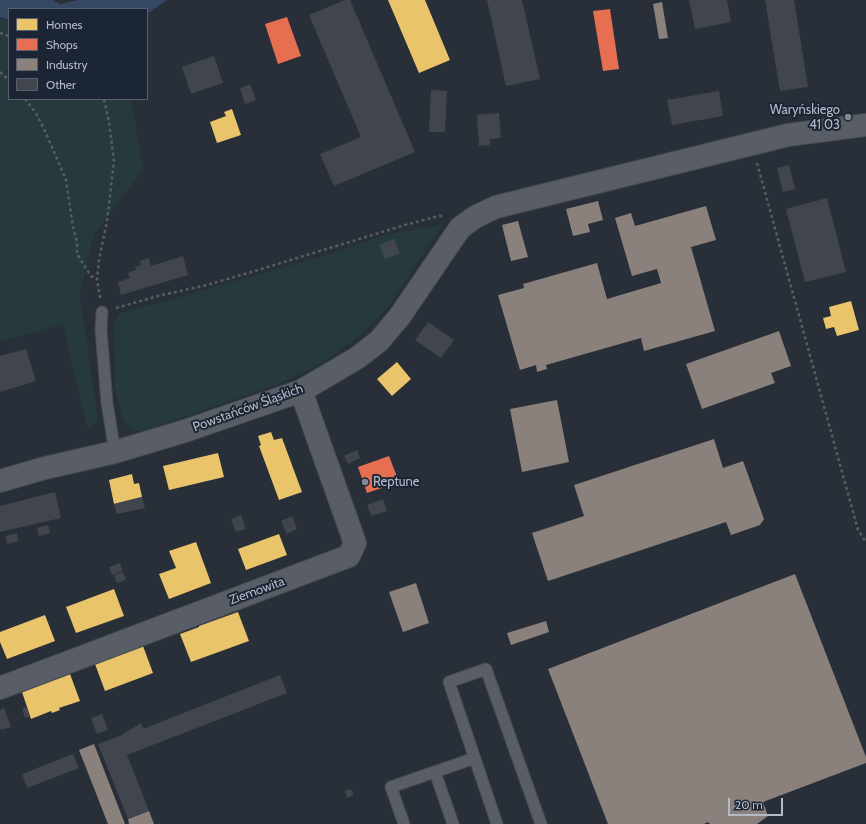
<!DOCTYPE html>
<html>
<head>
<meta charset="utf-8">
<style>
  body { margin:0 }
  #map { position:relative; width:866px; height:824px; overflow:hidden; background:#292f38; font-family:Cabin,sans-serif }
  canvas { display:block }
  .legend { position:absolute; left:8px; top:8px; width:140px; height:92px; box-sizing:border-box; background:#1c2533; border:1px solid #58616f; margin:0; padding:5px 7px; list-style:none; font-size:12px; color:#b3bbc9 }
  .legend li { display:flex; align-items:center; gap:8px; height:20px }
  .legend b { width:20px; border:1px solid #58616f }
  .scale { position:absolute; left:728px; top:798px; width:55px; height:18px; box-sizing:border-box; border:2px solid #b3bbc9; border-top:0; padding-left:5px; font-size:12px; line-height:14px; white-space:nowrap; color:#b3bbc9; -webkit-text-stroke:3px #1c2533; paint-order:stroke }
</style>
</head>
<body>
<div id="map">
<canvas width="866" height="824"></canvas>
<ul class="legend">
<li><b style="height:11px;background:#e9c46a"></b>Homes</li>
<li><b style="height:11px;background:#e76f51"></b>Shops</li>
<li><b style="height:11px;background:#8a817c"></b>Industry</li>
<li><b style="height:11px;background:#41464e"></b>Other</li>
</ul>
<div class="scale">20 m</div>
</div>
<script>
const ctx = document.querySelector('canvas').getContext('2d');
ctx.lineJoin = 'round';
function fill(path, color) { ctx.fillStyle = color; ctx.fill(path, 'evenodd'); }
const shape = rows => new Path2D(rows.map(r => 'M' + r).join(''));
function strokePath(path, color, width, dash) { ctx.strokeStyle = color; ctx.lineWidth = width; ctx.lineCap = dash ? 'butt' : 'round'; ctx.setLineDash(dash || []); ctx.stroke(path); }
function label(font, color, halo, rows, align = 'center') {
  ctx.font = font + ' Cabin,sans-serif'; ctx.lineWidth = 4; ctx.setLineDash([]); ctx.textBaseline = 'middle'; ctx.strokeStyle = halo; ctx.fillStyle = color; for (const [text, x, y, turn = 0] of rows) {
    ctx.save(); ctx.translate(x, y); ctx.rotate((+turn || 0) * Math.PI / 180); ctx.textAlign = isNaN(turn) ? turn : align; if (halo) ctx.strokeText(text, 0, 0); ctx.fillText(text, 0, 0); ctx.restore();
  }
}
fill(shape([
  [0,17,9,21,9,99,129,99,132,104,143,169,93,236,80,295,98,422,87,428,63,324,0,342],
  [442,225,388,307,358,337,322,363,276,385,146,430,133,431,123,420,115,389,114,324,119,314,328,255,384,235]
]), '#263a3e');
fill(shape([
  [0,0,53,0,60,4,78,0,167,0,147,14,147,9,9,9,9,20,0,17]
]), '#354762');
fill(shape([
  [388,0,425,0,450,60,419,73],
  [232,109,241,135,217,143,210,122,226,116,224,112],
  [851,301,859,330,837,336,834,327,826,329,823,318,831,316,829,307],
  [397,362,411,379,392,396,377,379],
  [271,432,274,440,282,438,302,492,279,500,259,446,261,445,258,436],
  [218,453,224,477,169,490,163,466],
  [132,474,134,484,139,483,142,497,114,504,109,480],
  [279,534,287,555,246,570,238,549],
  [196,542,211,583,169,599,159,574,176,568,169,551],
  [114,589,124,616,76,633,66,607],
  [238,612,249,641,191,662,180,634,199,627,199,626],
  [45,615,55,641,7,659,0,642,0,632],
  [143,646,153,673,105,691,95,664],
  [70,674,80,701,59,708,60,710,52,713,51,711,31,719,22,692]
]), '#e9c46a');
fill(shape([
  [610,9,619,69,603,71,593,11],
  [287,17,301,56,278,64,265,24],
  [389,456,399,482,367,493,358,467]
]), '#e76f51');
fill(shape([
  [662,2,668,38,659,39,653,4],
  [598,201,603,220,588,224,590,232,573,236,566,209],
  [706,206,716,240,691,247,715,331,644,351,641,338,546,365,547,369,537,372,536,365,520,370,498,295,524,288,523,284,597,263,607,299,661,283,657,269,632,276,615,218,631,213,635,226],
  [518,221,528,257,511,261,502,225],
  [779,331,791,366,771,373,775,383,702,409,686,364],
  [557,400,569,462,522,472,510,409],
  [714,439,723,468,743,461,764,519,760,525,731,535,726,522,548,581,532,533,584,516,574,485],
  [795,574,866,757,866,763,763,802,768,816,757,824,710,824,708,822,704,824,608,824,548,669],
  [416,583,429,623,403,632,389,592],
  [546,621,549,632,511,645,507,633],
  [94,744,125,824,108,824,79,750],
  [149,811,154,824,129,824,128,819]
]), '#8a817c');
fill(shape([
  [345,0,350,0,415,152,334,186,320,154,361,137,309,15],
  [487,0,522,0,540,79,506,86],
  [689,0,727,0,731,22,695,29],
  [765,0,794,0,808,87,780,91],
  [214,56,223,83,191,94,182,67],
  [250,84,256,100,245,104,240,88],
  [431,90,447,91,445,132,429,132],
  [719,91,723,116,672,125,667,100],
  [499,113,501,138,490,139,490,145,479,146,477,115],
  [789,165,795,189,783,192,777,168],
  [827,198,846,272,805,282,786,209],
  [394,239,400,253,385,259,379,245],
  [183,256,188,275,121,295,118,282,130,278,128,273,136,270,135,267,141,265,140,261,149,258,151,266],
  [428,322,454,340,441,358,415,340],
  [26,349,36,381,0,392,0,356],
  [357,450,360,458,348,464,344,456],
  [55,492,61,518,0,532,0,506],
  [142,497,145,508,117,514,114,504],
  [383,499,387,511,371,516,367,505],
  [241,515,246,529,236,532,231,519],
  [292,516,297,529,287,534,281,521],
  [48,525,50,533,39,536,37,528],
  [17,533,18,541,7,544,6,536],
  [120,563,123,571,112,575,109,567],
  [123,572,126,580,117,583,114,575],
  [280,675,287,693,127,755,149,811,128,819,98,744,120,736,141,723,143,729],
  [27,707,30,717,25,718,22,709],
  [4,708,11,727,1,730,0,727,0,710],
  [102,714,108,730,97,734,91,718],
  [73,754,79,768,27,788,22,774],
  [351,789,354,795,347,798,345,791]
]), '#41464e');
const lane = shape([
  [102,312,101,330,107,403,115,452],
  [435,772,453,824],
  [404,824,391,787,475,758],
  [497,824,449,682,486,669,541,824]
]);
const street = shape([
  [0,481,45,468,115,452,185,431,301,391,357,358,379,341,400,316,460,228,475,217,496,207,788,135,866,125],
  [0,688,349,556,355,543,301,391]
]);
strokePath(lane, '#454a51', 13);
strokePath(street, '#454a51', 24);
strokePath(shape([
  [0,33,9,36],
  [0,72,9,80],
  [25,99,36,113,46,133,66,180,73,227,77,242,77,254,91,276,97,280],
  [757,163,858,530,866,542],
  [100,298,97,280,99,259,107,222,114,161,109,122,104,99],
  [116,308,158,296,207,285,248,273,405,225,439,216,444,216]
]), '#575d63', 2.5, [3, 3]);
strokePath(lane, '#595e66', 11);
strokePath(street, '#595e66', 22);
for (const [x, y, r, color] of [
  [848,117,4,"#838a96"],
  [365,482,4,"#838a96"]
]) { const dot = new Path2D(); dot.arc(x, y, r, 0, 2 * Math.PI); ctx.fillStyle = color; ctx.fill(dot); strokePath(dot, '#1c2533', 1.5); }
label('13px', '#b3bbc9', '#1c2533', [
  ["Waryńskiego",840,110],
  ["41 03",840,125],
  ["Reptune",373,482,"left"]
], 'right');
label('13px', '#b3bbc9', '#1c2533', [
  ["Powstańców Śląskich",248,408,-20],
  ["Ziemowita",257,591,-20]
]);
</script>
</body>
</html>
